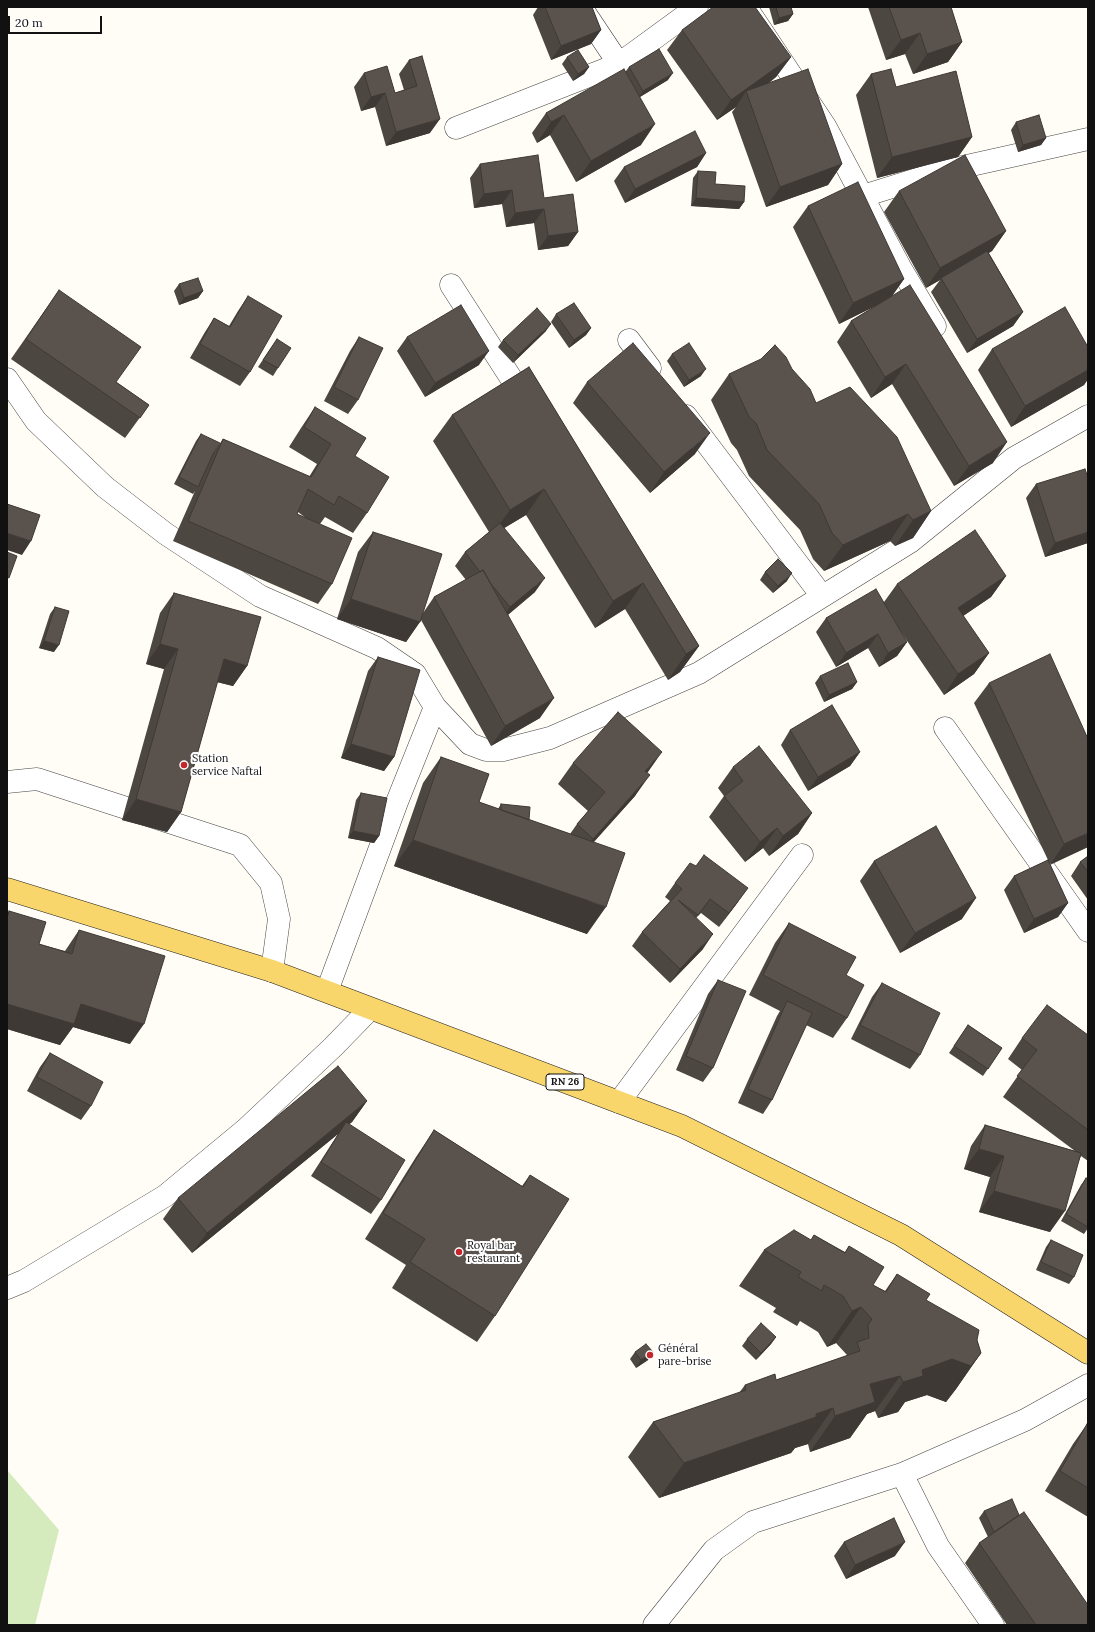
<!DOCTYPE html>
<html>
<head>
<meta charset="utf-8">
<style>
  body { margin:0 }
  #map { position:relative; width:1095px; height:1632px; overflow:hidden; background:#fffdf5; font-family:Lora,serif }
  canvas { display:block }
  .frame { position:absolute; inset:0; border:8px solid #111; pointer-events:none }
  .scale { position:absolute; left:8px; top:16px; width:94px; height:18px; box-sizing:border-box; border:2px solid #111; border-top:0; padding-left:5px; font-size:12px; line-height:14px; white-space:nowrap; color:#111; -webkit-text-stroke:3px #fff; paint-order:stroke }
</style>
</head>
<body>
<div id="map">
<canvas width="1095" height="1632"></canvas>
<div class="frame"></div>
<div class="scale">20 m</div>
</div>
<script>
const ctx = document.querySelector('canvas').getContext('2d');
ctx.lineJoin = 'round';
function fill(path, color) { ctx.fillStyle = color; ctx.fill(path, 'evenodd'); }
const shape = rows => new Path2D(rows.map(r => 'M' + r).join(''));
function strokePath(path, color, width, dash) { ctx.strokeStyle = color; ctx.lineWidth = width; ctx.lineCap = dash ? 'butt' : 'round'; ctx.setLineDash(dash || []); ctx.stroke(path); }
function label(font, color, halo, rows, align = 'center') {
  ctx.font = font + ' Lora,serif'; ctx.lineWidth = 4; ctx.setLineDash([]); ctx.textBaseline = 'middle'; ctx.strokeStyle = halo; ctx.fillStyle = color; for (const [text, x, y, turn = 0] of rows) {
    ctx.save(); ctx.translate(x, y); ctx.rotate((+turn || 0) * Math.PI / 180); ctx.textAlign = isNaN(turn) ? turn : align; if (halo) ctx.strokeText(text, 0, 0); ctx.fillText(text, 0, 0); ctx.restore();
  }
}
fill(shape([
  [7,1470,59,1530,35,1625,7,1625]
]), '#d5ebbd');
const minor = shape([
  [581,7,619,64],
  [744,7,748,10,825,126,900,267,935,326],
  [456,128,619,64,697,7],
  [863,196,940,172,1088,139],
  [451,285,527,403],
  [629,340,650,368],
  [7,379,36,421,105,487,166,534,260,596,377,648,415,674,435,707,470,744,486,750,503,750,550,738,699,673,910,542,1014,458,1088,416],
  [686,416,822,596],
  [945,728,1088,931],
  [7,782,37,779,240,845,271,883,279,919,272,971],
  [327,991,397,802,435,707],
  [619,1102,802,855],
  [7,1288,24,1281,165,1196,246,1129,333,1047,370,1009],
  [902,1474,938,1546,993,1625],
  [654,1625,714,1550,753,1522,902,1474,1025,1420,1088,1385]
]);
const major = shape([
  [7,889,272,971,682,1126,901,1235,1088,1353]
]);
strokePath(minor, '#444', 23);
strokePath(major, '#222', 23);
strokePath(minor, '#fff', 22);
strokePath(major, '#f9d66b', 22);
fill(shape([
  [538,7,592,7,601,30,591,44,551,60,533,15],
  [769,7,791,7,793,14,788,21,774,25],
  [868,7,951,7,962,42,948,62,913,74,905,54,886,60],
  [682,30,791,57,776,77,768,84,842,164,828,185,766,207,732,112,736,107,717,120,667,50],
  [422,56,430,133,386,146,375,107,361,111,354,87,364,73,395,93,404,90,399,74,409,60],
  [567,57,589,67,584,74,573,81,562,64],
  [629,67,668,80,640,97,641,145,576,182,550,135,537,143,532,133,546,113,626,71],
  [871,74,972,137,958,157,877,178,856,95],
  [1016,122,1046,138,1041,145,1018,152,1011,130],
  [706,153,697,167,625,203,614,181,624,167],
  [480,164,544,198,578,232,568,246,538,250,534,223,506,227,502,204,474,208,470,178],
  [698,171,715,184,744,202,739,209,691,206,693,178],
  [899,191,1006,231,992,251,989,253,1023,312,1013,326,967,353,931,292,940,280,926,288,884,212],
  [808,206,904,279,892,296,993,463,954,486,892,384,871,398,837,342,851,321,877,305,839,324,793,227],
  [179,284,203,291,198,298,179,305,174,291],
  [59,290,116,382,149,405,125,438,11,359],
  [248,296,250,372,240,386,190,358,205,332,214,318,229,326,238,311],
  [556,314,591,328,586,335,569,348,551,322],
  [546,331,513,363,498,347,503,340],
  [359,337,358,400,348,414,324,401,350,351],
  [407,337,479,365,425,397,397,351],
  [277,339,278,368,273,376,258,367],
  [1088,347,1088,379,1084,385,1011,427,978,370,992,349],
  [672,354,701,376,684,387,667,361],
  [529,367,699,646,680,672,668,680,625,609,595,628,526,515,504,528,535,592,508,615,540,718,491,746,421,620,406,642,337,619,358,552,373,532,423,613,434,597,466,580,455,566,465,552,489,532,433,441,452,415],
  [792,369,816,403,931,511,913,538,895,546,890,541,824,571,813,559,800,530,749,476,737,450,731,443,711,400,729,374],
  [587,382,695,454,650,493,573,403],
  [315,407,355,456,367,513,353,533,325,517,320,524,332,584,318,604,173,541,195,491,193,494,174,484,196,441,201,434,214,452,223,439,309,477,317,464,289,447,301,428],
  [298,512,307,519,297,514],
  [1036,484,1088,543,1045,557,1026,498],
  [765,572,787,581,773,593,760,580],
  [1006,576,991,597,963,616,989,653,974,674,944,695,899,629,907,642,897,656,879,667,868,648,836,667,816,632,826,618,884,602,897,584],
  [174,593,247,666,233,686,217,682,181,812,167,832,122,820,164,669,146,664,160,613],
  [55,607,54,652,39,648,50,614],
  [378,657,394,757,384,771,341,758,368,671],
  [820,676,857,682,852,689,824,702,815,683],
  [989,683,1088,847,1050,864,1068,903,1058,917,1024,933,1004,890,1014,876,1048,860,974,703],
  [790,730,860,752,850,766,808,791,781,745],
  [441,757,479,802,498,809,501,804,529,820,570,834,577,824,588,811,558,784,573,763,647,773,635,796,594,842,587,934,394,866,423,783],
  [733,767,812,813,798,834,769,856,763,848,745,862,709,817,724,796,718,788],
  [361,793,379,836,374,843,348,838,356,800],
  [1088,856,1088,900,1071,876,1080,862],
  [874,861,962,919,900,953,860,881],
  [696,866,738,902,719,927,701,913,696,918,703,949,670,983,632,946,642,932,670,901,665,897,675,883],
  [9,911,39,944,65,951,79,930,130,1044,73,1027,60,1045,7,1029,7,914],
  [789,923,846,975,847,1018,833,1038,806,1025,772,1100,763,1114,738,1103,777,1016,780,1011,749,995,775,943],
  [718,980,713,1068,703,1082,676,1070,708,994],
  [882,983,920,1055,910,1069,851,1039,872,997],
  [968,1025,1002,1048,983,1076,949,1053],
  [1088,1035,1088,1161,1081,1156,1050,1232,979,1212,990,1177,964,1169,971,1146,985,1125,1075,1151,1003,1097,1022,1070,1008,1059,1022,1038],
  [50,1053,91,1106,81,1120,27,1091,40,1067],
  [367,1101,352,1122,349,1124,381,1200,371,1214,311,1176,338,1134,192,1253,163,1219,178,1198],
  [434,1130,522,1186,530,1175,495,1316,477,1342,392,1288,406,1265,365,1239,416,1157],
  [1086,1178,1088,1179,1088,1228,1084,1234,1061,1221,1081,1185],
  [814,1235,845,1252,849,1246,873,1285,885,1291,897,1274,926,1300,977,1340,981,1353,956,1389,946,1402,927,1395,905,1402,898,1412,878,1418,875,1411,867,1414,850,1438,810,1452,808,1444,795,1448,791,1453,659,1498,628,1457,653,1422,739,1393,745,1385,776,1380,846,1356,847,1355,836,1343,827,1347,818,1332,800,1321,797,1326,773,1312,776,1308,739,1286,764,1250,811,1240],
  [1051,1240,1074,1277,1069,1284,1036,1270,1046,1247],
  [776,1337,771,1344,756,1360,742,1346,747,1339],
  [635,1352,648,1360,636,1368,630,1359],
  [1087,1424,1088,1424,1088,1517,1045,1491,1073,1444],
  [984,1511,1019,1515,1088,1625,1007,1625,965,1563,979,1543,988,1537,979,1518],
  [844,1542,895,1556,846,1579,834,1556]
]), '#4d4742');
fill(shape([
  [793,14,788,21,774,25,779,18],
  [601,30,591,44,551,60,561,46],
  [920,33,905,54,886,60,901,40],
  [962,42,948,62,913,74,927,54],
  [791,57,776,77,749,97,746,91,736,107,717,120,731,100],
  [589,67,584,74,573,81,578,74],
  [673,73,668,80,638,98,643,91],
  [385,93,375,107,361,111,371,97],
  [564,115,550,135,537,143,551,122],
  [440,119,430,133,386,146,396,132],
  [655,124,641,145,576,182,591,161],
  [972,137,958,157,877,178,892,157],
  [1046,138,1041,145,1018,152,1023,145],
  [706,153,697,167,625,203,635,189],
  [842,164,828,185,766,207,780,187],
  [512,190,502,204,474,208,484,194],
  [696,198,744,202,739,209,691,206],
  [544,209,534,223,506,227,515,213],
  [1006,231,992,251,942,279,941,278,940,280,926,288,940,268],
  [578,232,568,246,538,250,548,236],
  [904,279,890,299,839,324,853,303],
  [203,291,198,298,179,305,184,298],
  [1023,312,1013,326,967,353,977,339],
  [551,324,546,331,513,363,518,355],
  [591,328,586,335,569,348,574,340],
  [489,351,479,365,425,397,435,383],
  [906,364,892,384,871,398,885,377],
  [706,369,701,376,684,387,689,380],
  [1088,370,1088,379,1084,385,1011,427,1025,406],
  [710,433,695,454,650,493,664,472],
  [1007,442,993,463,954,486,969,466],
  [544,489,526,515,491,536,510,510],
  [931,511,913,538,895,546,913,520],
  [908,514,890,541,824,571,843,545],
  [1088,532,1088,543,1045,557,1055,543],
  [7,533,31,541,22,555,7,550],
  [792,573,787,581,773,593,778,586],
  [1006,576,991,597,944,629,958,608],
  [545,578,535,592,500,621,510,607],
  [643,583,625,609,595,628,613,601],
  [351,599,420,622,406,642,337,619],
  [878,634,868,648,836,667,846,653],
  [44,641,59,645,54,652,39,648],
  [907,642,897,656,879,667,888,653],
  [160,644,178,649,164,669,146,664],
  [699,646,680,672,668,680,686,654],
  [989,653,974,674,944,695,958,674],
  [224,659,247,666,233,686,209,680],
  [857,682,852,689,824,702,829,695],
  [554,698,540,718,491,746,505,726],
  [351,744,394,757,384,771,341,758],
  [662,752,648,772,631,792,645,771],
  [860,752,850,766,808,791,818,777],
  [650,775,635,796,578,859,593,839],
  [136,799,181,812,167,832,122,820],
  [812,813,798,834,769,856,783,836],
  [777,828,763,848,745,862,760,842],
  [353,831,379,836,374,843,348,838],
  [1088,833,1088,847,1050,865,1064,844],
  [413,840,606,907,587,934,394,866],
  [748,888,738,902,719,927,729,913],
  [976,898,962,919,900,953,915,933],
  [1068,903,1058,917,1024,933,1034,919],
  [713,934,703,949,670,983,680,969],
  [7,1004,81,1004,144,1024,130,1044,73,1027,60,1045,7,1029],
  [367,1101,352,1122,340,1132,346,1122,338,1134,192,1253,207,1233],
  [979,1149,1004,1156,990,1177,964,1169],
  [994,1191,1065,1211,1050,1232,979,1212],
  [861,1307,836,1343,827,1347,852,1311],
  [776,1337,771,1344,756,1360,761,1353],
  [653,1352,648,1360,636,1368,641,1360],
  [981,1353,956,1389,946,1402,927,1395,905,1402,898,1412,878,1418,903,1382,922,1370,952,1359],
  [900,1376,875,1411,867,1414,850,1438,810,1452,835,1416,870,1384],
  [833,1408,808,1444,795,1448,791,1453,659,1498,684,1463,816,1414],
  [905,1542,895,1556,846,1579,855,1565]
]), '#3f3936');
const building = shape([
  [545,7,592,7,601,30,561,46,545,7],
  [713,7,755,7,791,57,731,100,682,30,713,7],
  [776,7,791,7,793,14,779,18,776,7],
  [889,7,951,7,962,42,927,54,920,33,901,40,889,7],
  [659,49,673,73,643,91,629,67,659,49],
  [578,50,589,67,578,74,567,57,578,50],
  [422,56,440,119,396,132,385,93,371,97,364,73,387,66,395,93,417,86,409,60,422,56],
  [624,69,655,124,591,161,564,115,551,122,546,113,624,69],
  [808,69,842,164,780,187,746,91,808,69],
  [891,69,896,87,956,71,972,137,892,157,871,74,891,69],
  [1039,115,1046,138,1023,145,1016,122,1039,115],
  [695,131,706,153,635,189,624,167,695,131],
  [538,155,544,198,573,194,578,232,548,236,544,209,515,213,512,190,484,194,480,164,538,155],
  [965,155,1006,231,940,268,899,191,965,155],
  [698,171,716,172,715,184,745,186,744,202,696,198,698,171],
  [858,182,904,279,853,303,808,206,858,182],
  [987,251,1023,312,977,339,941,278,987,251],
  [198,278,203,291,184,298,179,284,198,278],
  [910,285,1007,442,969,466,906,364,885,377,851,321,910,285],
  [59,290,141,347,116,382,149,405,140,418,26,339,59,290],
  [248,296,282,316,250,372,200,344,214,318,230,327,248,296],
  [574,303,591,328,574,340,556,314,574,303],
  [461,305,489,351,435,383,407,337,461,305],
  [1065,307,1088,347,1088,370,1025,406,992,349,1065,307],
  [537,308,551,324,518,355,503,340,537,308],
  [359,337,383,348,358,400,334,387,359,337],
  [277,339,291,348,278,368,263,360,277,339],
  [633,343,710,433,664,472,587,382,633,343],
  [689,343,706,369,689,380,672,354,689,343],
  [775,345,786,357,792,369,810,389,816,403,850,387,897,437,931,511,913,520,908,514,843,545,832,533,819,504,767,450,756,423,749,417,729,374,761,359,775,345],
  [529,367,699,646,686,654,643,583,613,601,544,489,510,510,452,415,529,367],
  [315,407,366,438,355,456,389,477,367,513,339,496,334,505,308,489,297,514,352,538,332,584,188,521,223,439,311,477,331,444,304,427,315,407],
  [201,434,220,443,214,452,198,487,179,477,201,434],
  [1085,469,1088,478,1088,532,1055,543,1036,484,1085,469],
  [7,504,40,515,31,541,7,533,7,504],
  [500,523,545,578,510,607,491,584,483,570,480,572,465,552,500,523],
  [975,530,1006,576,958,608,989,653,958,674,897,584,975,530],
  [373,532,442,554,420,622,351,599,373,532],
  [7,552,17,556,9,578,7,577,7,552],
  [778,559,792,573,778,586,765,572,778,559],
  [483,570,554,698,505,726,434,597,483,570],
  [876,589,907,642,888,653,878,634,846,653,826,618,876,589],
  [174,593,261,617,247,666,224,659,181,812,136,799,178,649,160,644,174,593],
  [55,607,69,611,59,645,44,641,55,607],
  [1050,654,1088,739,1088,833,1064,844,989,683,1050,654],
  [378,657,420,670,394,757,351,744,378,657],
  [848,663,857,682,829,695,820,676,848,663],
  [832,705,860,752,818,777,790,730,832,705],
  [618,712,662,752,645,771,650,775,593,839,577,824,605,792,573,763,618,712],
  [759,746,812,813,783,836,777,828,760,842,724,796,743,781,733,767,759,746],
  [441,757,489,774,479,802,625,853,606,907,413,840,441,757],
  [361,793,387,798,379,836,353,831,361,793],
  [501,804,530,807,529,820,501,810,501,804],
  [936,826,976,898,915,933,874,861,936,826],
  [704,855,748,888,729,913,710,899,698,915,678,900,713,934,680,969,642,932,682,889,675,883,690,863,696,866,704,855],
  [1088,856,1088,872,1080,862,1088,856],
  [1048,860,1068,903,1034,919,1014,876,1048,860],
  [9,911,46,922,39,944,72,954,79,930,165,956,144,1024,81,1004,74,1024,7,1004,7,918,9,911],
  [789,923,856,957,846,975,864,985,847,1018,763,975,789,923],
  [718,980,746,991,713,1068,686,1056,718,980],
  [882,983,940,1013,920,1055,860,1025,882,983],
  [787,1001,812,1013,772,1100,748,1089,787,1001],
  [1047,1005,1088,1035,1088,1130,1017,1076,1037,1050,1022,1038,1047,1005],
  [968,1025,1002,1048,988,1069,954,1046,968,1025],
  [50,1053,103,1082,91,1106,37,1077,50,1053],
  [338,1066,367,1101,207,1233,178,1198,338,1066],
  [346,1122,405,1160,381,1200,321,1162,346,1122],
  [985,1125,1081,1153,1065,1211,994,1191,1004,1156,979,1149,985,1125],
  [434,1130,523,1187,530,1175,569,1199,495,1316,410,1262,425,1239,383,1213,434,1130],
  [1086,1178,1088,1179,1088,1227,1066,1214,1086,1178],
  [794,1230,811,1240,814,1235,845,1253,849,1246,884,1267,873,1285,886,1292,897,1274,930,1294,926,1300,979,1330,977,1340,981,1353,971,1366,952,1359,922,1370,923,1376,903,1382,900,1376,870,1384,875,1402,835,1416,833,1408,816,1414,816,1417,684,1463,653,1422,746,1390,745,1385,775,1374,776,1380,860,1351,857,1342,869,1338,868,1325,872,1319,861,1307,852,1311,843,1296,824,1285,822,1291,798,1277,801,1272,764,1250,794,1230],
  [1051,1240,1083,1255,1074,1277,1041,1262,1051,1240],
  [761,1323,776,1337,761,1353,747,1339,761,1323],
  [646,1344,653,1352,641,1360,635,1352,646,1344],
  [1087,1424,1088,1424,1088,1488,1060,1471,1087,1424],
  [1012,1499,1019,1515,994,1532,984,1511,1012,1499],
  [1024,1512,1088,1605,1088,1625,1036,1625,979,1543,1024,1512],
  [894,1518,905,1542,855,1565,844,1542,894,1518]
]);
fill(building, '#5a524d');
strokePath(building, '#3f3936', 1);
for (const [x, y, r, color] of [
  [184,765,4,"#c4262e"],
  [459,1252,4,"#c4262e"],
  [650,1355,4,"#c4262e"]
]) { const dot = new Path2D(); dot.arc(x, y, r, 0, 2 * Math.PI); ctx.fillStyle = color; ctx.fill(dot); strokePath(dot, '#fff', 1.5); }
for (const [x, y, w] of [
  [565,1082,38]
]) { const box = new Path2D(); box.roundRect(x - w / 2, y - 8, w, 16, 3); ctx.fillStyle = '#fff'; ctx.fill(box); strokePath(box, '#111', 1); }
label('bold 10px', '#111', null, [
  ["RN 26",565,1082]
]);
label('11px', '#111', '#fff', [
  ["Station",192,759],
  ["service Naftal",192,772],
  ["Royal bar",467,1246],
  ["restaurant",467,1259],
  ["Général",658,1349],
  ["pare-brise",658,1362]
], 'left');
</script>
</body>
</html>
